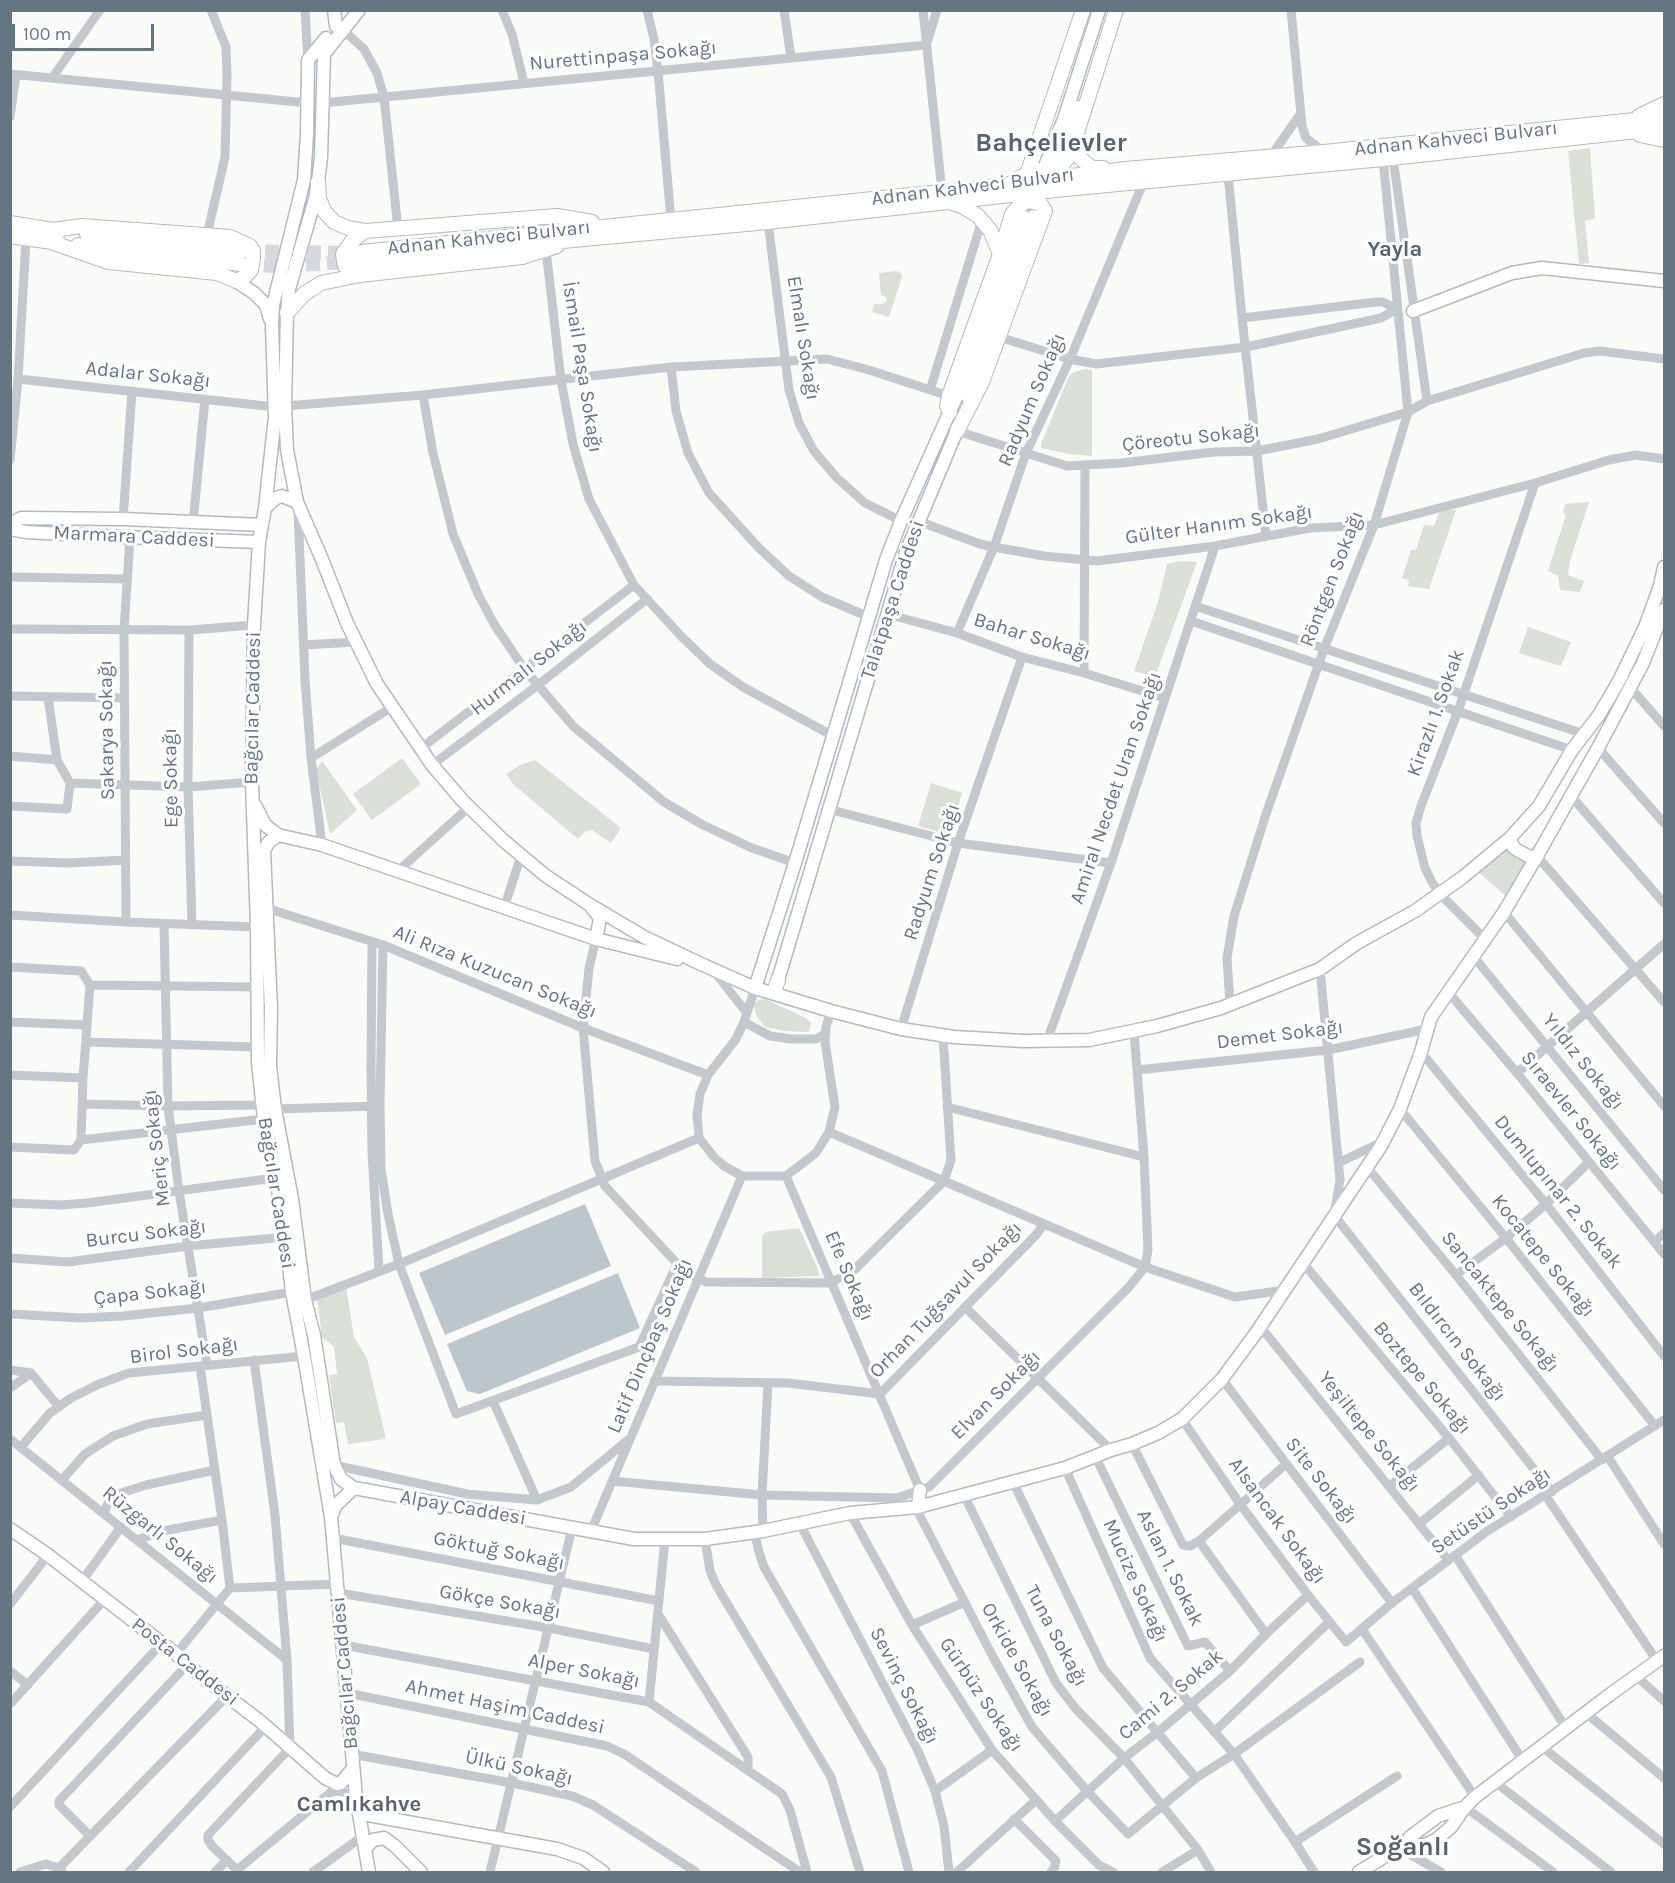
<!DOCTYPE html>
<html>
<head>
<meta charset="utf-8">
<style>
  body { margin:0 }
  #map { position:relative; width:1675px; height:1883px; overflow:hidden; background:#fafaf8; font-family:Karla,sans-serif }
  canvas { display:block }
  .frame { position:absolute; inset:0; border:12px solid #657683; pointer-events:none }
  .scale { position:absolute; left:12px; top:24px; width:142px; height:27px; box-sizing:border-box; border:3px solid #657683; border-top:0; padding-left:8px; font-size:18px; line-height:21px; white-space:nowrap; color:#657683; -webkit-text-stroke:4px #fff; paint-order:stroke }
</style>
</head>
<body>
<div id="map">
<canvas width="1675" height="1883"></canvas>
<div class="frame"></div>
<div class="scale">100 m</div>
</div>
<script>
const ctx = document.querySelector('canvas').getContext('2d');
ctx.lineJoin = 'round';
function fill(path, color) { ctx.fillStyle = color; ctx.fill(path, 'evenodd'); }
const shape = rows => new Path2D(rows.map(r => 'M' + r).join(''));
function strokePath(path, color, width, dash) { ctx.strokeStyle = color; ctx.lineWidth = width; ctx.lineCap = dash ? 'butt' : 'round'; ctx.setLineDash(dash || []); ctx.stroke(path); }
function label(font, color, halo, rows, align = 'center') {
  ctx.font = font + ' Karla,sans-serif'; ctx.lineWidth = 6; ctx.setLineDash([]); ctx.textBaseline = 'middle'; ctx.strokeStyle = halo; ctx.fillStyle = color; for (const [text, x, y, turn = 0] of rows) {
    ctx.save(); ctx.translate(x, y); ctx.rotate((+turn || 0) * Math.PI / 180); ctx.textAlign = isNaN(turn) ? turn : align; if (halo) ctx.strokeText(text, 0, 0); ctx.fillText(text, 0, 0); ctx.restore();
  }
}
fill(shape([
  [1590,148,1595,219,1585,221,1589,263,1579,264,1568,151],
  [897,271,901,273,902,277,889,317,872,312,874,304,883,304,887,301,886,297,881,295,879,273],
  [1085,369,1092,370,1092,456,1069,454,1041,448,1041,444,1069,376,1074,372],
  [1589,502,1570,561,1568,575,1584,581,1580,592,1560,590,1558,576,1548,571,1566,515,1563,513,1565,504],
  [1442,510,1456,510,1429,589,1408,586,1409,580,1402,578,1411,550,1416,550,1424,525,1434,526,1439,513],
  [1180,561,1197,562,1155,677,1134,671,1158,602,1167,564],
  [1528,627,1571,642,1561,666,1519,653],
  [402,758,421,784,372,820,353,794],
  [535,760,621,828,611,843,592,830,586,831,578,839,514,785,506,774,520,765],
  [322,761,357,810,330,834,316,770],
  [931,783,962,793,950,835,918,826],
  [1505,849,1528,862,1508,898,1478,872],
  [765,999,806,1018,811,1023,809,1032,784,1031,765,1027,756,1015,754,1005,758,1000],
  [799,1228,818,1269,819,1276,762,1278,762,1236,766,1232],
  [346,1286,354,1337,367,1358,386,1439,348,1444,344,1422,336,1423,329,1375,337,1374,334,1346,322,1338,317,1298]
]), '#dadfd7');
fill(shape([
  [585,1204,611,1266,445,1335,419,1273],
  [618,1273,640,1328,480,1394,467,1391,447,1344]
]), '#bbc7cb');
strokePath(shape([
  [244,251,352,253],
  [243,264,274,266,354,262]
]), '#d5d9db', 14, [14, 7]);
const secondary = shape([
  [334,10,336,26,343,30],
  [359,10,324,54,321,157,318,182,315,199,289,289,287,313,285,406,287,450,297,502,321,557,347,623,377,684,432,765,462,800,504,841,546,876,590,905,644,937,701,964,755,988,831,1011,901,1029,954,1037,1023,1041,1089,1040,1157,1026,1221,1008,1320,969,1357,943,1415,911,1463,877,1510,838,1539,806,1572,750,1599,715,1619,681,1645,627,1660,586,1664,567],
  [326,38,308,60,307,134,304,180,273,305,272,326,275,417,265,508,259,542,254,625,252,782,257,927,258,1063,264,1119,276,1178,286,1237,292,1292,304,1356,331,1517,356,1797,369,1872],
  [1058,162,1078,107],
  [1046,163,1064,119,1099,10],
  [236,281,254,293,266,305,270,319],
  [1413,311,1512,273,1542,268,1664,281],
  [968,398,1033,216],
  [265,508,276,498,282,496,297,502],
  [10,524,21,518,123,519,262,525],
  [10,529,26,532,122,537,259,542],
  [255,805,265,825,278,835,322,845,596,939,677,959],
  [278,835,268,843,264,851,271,1008,270,1066,275,1109,292,1199,305,1300,314,1335,334,1465,341,1479,354,1488,634,1539,705,1539,763,1531,850,1513,918,1507,1065,1468,1111,1450,1132,1444,1158,1433,1182,1419,1222,1379,1256,1333,1381,1146,1400,1109,1421,1052,1431,1017,1504,912,1537,856,1598,748,1643,663,1664,610],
  [1510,838,1513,847,1517,850,1530,857,1537,856],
  [592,908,600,918,596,939],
  [778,980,906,552,960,423],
  [755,988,795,863,886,560,901,521,963,382,1023,216],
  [918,1507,920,1490],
  [331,1517,336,1505,354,1488],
  [10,1529,48,1555,176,1654,187,1665,261,1722,325,1778,337,1784,341,1783,353,1768],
  [358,1809,368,1815,557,1849,583,1858,603,1872],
  [1405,1844,1422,1846,1436,1840,1451,1827,1465,1807,1475,1797,1612,1693,1664,1656],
  [365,1849,373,1840,384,1838,395,1846,421,1872],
  [1359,1872,1405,1844,1410,1837,1438,1816,1465,1807]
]);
const primary = shape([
  [1639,116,1664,104],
  [1640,135,1664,140],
  [1031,163,1034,169,1044,171,1057,169,1062,165,1067,159,1075,140],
  [1103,168,1092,168,1079,157,1075,148,1075,139,1116,10],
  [1014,181,1027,174,1031,163,1083,10],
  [318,182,319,198,324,211,334,222,348,228,365,231,557,216,592,222],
  [952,203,962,206,978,216,990,230,1000,254],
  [10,223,59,231],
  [87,234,154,243,243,251],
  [10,236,59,243],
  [51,242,108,262,217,273,236,281,244,277,251,270,253,258,253,251,250,246,230,237,82,226,52,230],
  [78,245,241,264],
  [352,253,979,188,1126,169,1324,152,1664,117],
  [354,262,573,240,768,222,1065,189,1383,159,1664,128],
  [360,275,350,272,345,266,343,254,352,241,365,231],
  [287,313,304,294,321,283,360,275,522,257,557,246],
  [950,412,947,406,949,396,1000,254,1012,214,1019,206,1028,201,1040,203,1045,211,982,382,957,431],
  [774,992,778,980]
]);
strokePath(secondary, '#b3babf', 15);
strokePath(primary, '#b5babe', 16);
strokePath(shape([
  [305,10,308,60],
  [502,10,512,34,524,83],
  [647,10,654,39,658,71,671,220],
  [784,10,791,58],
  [923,10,942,192],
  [1291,10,1302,126,1306,138,1324,152],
  [343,30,364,49,377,73,384,97,398,229],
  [928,40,937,10],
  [10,74,308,103],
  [52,78,100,10],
  [322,103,927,45],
  [10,117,16,75],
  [1271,156,1301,113],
  [1393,158,1427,401],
  [1228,174,1242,318,1266,536],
  [768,222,789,390,799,423,814,451,836,477,865,503,901,521],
  [207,235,225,157,227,76,226,47,211,10],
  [546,250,561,380,573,444,589,499,634,585,681,636,710,664,743,687,833,736],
  [1242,318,1376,302,1383,302,1397,309],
  [999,337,1070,359,1096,364,1246,347,1381,318,1397,309],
  [671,367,676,411,688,453,709,493,759,548,789,576,822,597,869,617],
  [18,379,275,407],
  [930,390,982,220],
  [423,395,433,453,453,534,478,594,494,624,525,670,573,726,664,802,703,825,752,848,795,863],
  [285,406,423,395,671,367,827,359,869,370,949,396],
  [957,431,1067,466,1121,463,1214,452,1257,451,1318,439,1408,412,1427,401,1584,353,1600,351,1664,359],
  [10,460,18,379,26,239],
  [298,510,305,680,311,758,322,845],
  [123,519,132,391],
  [918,521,980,544,994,547,1044,556,1097,561,1215,546,1310,528,1374,525,1535,483,1609,460,1636,455,1664,459],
  [193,523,205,399],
  [10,577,127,579],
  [1195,606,1584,734],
  [887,614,957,633,1022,657,1084,673,1165,698],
  [1191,621,1572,750],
  [10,629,189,630,254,625],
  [189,630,188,787,192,925],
  [957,633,994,547,1026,453,1070,359,1143,183],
  [304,645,356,642],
  [1084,673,1085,465],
  [1630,687,1664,726],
  [10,696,124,698],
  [48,697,57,760],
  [1598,748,1664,823],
  [420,749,634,585],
  [10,756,57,760,70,783,67,809,10,806],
  [311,758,392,707],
  [432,765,538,685,647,599],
  [70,783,188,787,252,782],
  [1571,796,1664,903],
  [828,809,958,843,1111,863],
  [1537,856,1664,1002],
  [10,861,68,863,126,860],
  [398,871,469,807],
  [266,908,383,945,583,1028,708,1075],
  [504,908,521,856],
  [1504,912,1664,1106],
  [10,915,126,922,257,927],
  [126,922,124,630,130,538],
  [164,924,168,1106,179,1191,207,1365],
  [596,939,589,968,583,1028,595,1161,605,1186,683,1270,706,1282,829,1283,851,1273,944,1181,951,1160,943,1036],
  [1485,939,1440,894,1432,882,1425,868,1417,836,1416,823,1421,806,1458,711,1535,483],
  [372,943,371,1067,372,1152,379,1271],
  [383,945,380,1105,381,1169,388,1214,399,1264,456,1414,639,1347,677,1264],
  [1474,957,1664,1190],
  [10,967,81,971,90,985,83,1078,81,1140,74,1150,10,1147],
  [1320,969,1340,1180,1334,1215,1552,1492],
  [714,971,746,1012],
  [90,985,258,987],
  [755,988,744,1022,736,1039,708,1075,700,1094,697,1115,699,1138,714,1157,724,1166,742,1176,786,1176,816,1153,829,1132,835,1107,825,1042,826,1027,831,1011],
  [1448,992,1517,1073,1664,1254],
  [1230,1004,1227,958,1234,916,1266,814,1324,649,1374,525,1408,412,1383,159],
  [10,1022,87,1025],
  [744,1022,770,1036,791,1039,816,1039,826,1033],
  [901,1029,958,843,1022,657],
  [1047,1041,1111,863,1215,546],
  [87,1042,258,1047],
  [1421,1052,1546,1204,1664,1356],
  [1137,1070,1328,1050,1427,1029],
  [1517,1073,1664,944],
  [10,1075,83,1078],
  [83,1104,168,1106,262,1105],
  [947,1107,1144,1157],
  [275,1109,377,1106],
  [1400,1109,1506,1238,1655,1426],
  [829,1132,1145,1267,1235,1297,1286,1290],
  [81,1140,264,1119],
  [1338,1163,1384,1141],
  [1367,1167,1456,1275,1602,1460],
  [786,1176,920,1490],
  [10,1203,60,1205,87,1203,282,1177],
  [1655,1241,1664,1233],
  [10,1258,68,1262,188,1246,286,1237],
  [1303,1263,1449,1438,1511,1517],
  [1456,1275,1506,1238,1546,1204,1589,1162],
  [305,1300,399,1264,699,1138],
  [965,1307,1111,1450],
  [10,1314,81,1318,123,1316,198,1308,292,1292],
  [1260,1326,1448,1560],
  [200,1366,222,1520,230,1588],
  [10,1370,31,1373,59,1407],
  [1222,1379,1392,1603],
  [654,1381,788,1383,880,1394,1036,1235,1044,1224],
  [10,1388,31,1373],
  [493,1401,537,1500],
  [1182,1419,1240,1504,1308,1595,1346,1642,1392,1603,1486,1532,1664,1420],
  [10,1439,287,1660],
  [1132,1444,1183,1545,1190,1546,1199,1541,1285,1465],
  [21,1447,50,1413,71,1398,99,1384,129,1373,304,1356],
  [1095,1456,1188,1646,1205,1642,1230,1671],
  [1608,1457,1664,1544],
  [334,1465,467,1494,537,1500,571,1487,628,1440],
  [1065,1468,1150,1658,1234,1754,1295,1842,1314,1872],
  [62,1480,85,1454,113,1436,147,1424,207,1415],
  [612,1481,762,1495,897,1498,929,1487,1129,1287,1145,1267,1148,1250,1144,1157,1134,1032],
  [1013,1482,1103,1668,1196,1778],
  [1390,1486,1449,1438],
  [964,1495,1056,1683,1076,1709,1124,1758,1198,1850,1211,1872],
  [1546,1496,1657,1661],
  [918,1507,919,1514,993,1657,1032,1727,1087,1791,1128,1834,1196,1778,1234,1754,1360,1662],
  [104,1513,108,1503,115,1495,146,1485,215,1470],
  [850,1513,912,1625,992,1750,1055,1821,1099,1865,1113,1872],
  [800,1524,918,1751,935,1791,944,1826,949,1872],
  [1419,1524,1479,1475],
  [591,1531,742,1176],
  [763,1531,762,1495,768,1383],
  [754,1532,759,1552,764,1567,882,1771,909,1872],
  [333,1538,659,1601],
  [705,1539,710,1571,716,1585,831,1777,860,1872],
  [137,1540,163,1531,222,1520],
  [1199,1541,1266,1634],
  [1455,1555,1566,1728],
  [82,1581,121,1527],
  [1412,1588,1523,1761],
  [339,1593,549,1628,654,1649],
  [10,1604,48,1555],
  [658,1614,748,1757,748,1770],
  [912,1625,965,1602],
  [1362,1629,1475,1797],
  [343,1645,649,1702,782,1794,790,1810,807,1872],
  [176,1654,230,1588,337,1584],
  [10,1671,28,1685],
  [1636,1676,1664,1701],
  [347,1693,607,1746,624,1754,800,1872],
  [649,1702,665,1539],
  [10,1704,105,1599],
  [1586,1713,1664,1778],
  [1214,1732,1329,1622],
  [1542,1747,1664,1844],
  [351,1754,512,1783,572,1796,593,1805,696,1872],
  [1495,1782,1611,1872],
  [935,1791,992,1750],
  [10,1807,162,1643],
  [1465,1807,1553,1872],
  [1014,1819,1056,1861,1054,1869,1051,1872],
  [1055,1821,1124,1758,1158,1732,1230,1671,1266,1634,1308,1595],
  [90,1836,59,1805,59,1801,187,1665],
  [1295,1842,1397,1776],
  [1399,1848,1441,1872],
  [59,1868,228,1695],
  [237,1870,331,1792,341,1791,356,1799],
  [20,1872,46,1864,59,1868,62,1871],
  [129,1872,266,1726],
  [215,1872,227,1860],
  [239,1872,212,1846,208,1840,208,1835,290,1748,287,1660,275,1515,254,1360],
  [313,1872,363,1836],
  [490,1872,572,1528],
  [957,1872,1036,1800],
  [1162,1872,1198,1850]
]), '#c3c8cc', 9);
strokePath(secondary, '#fff', 12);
strokePath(primary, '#fff', 14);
label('20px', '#657683', '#fff', [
  ["Nurettinpaşa Sokağı",623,56,-5],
  ["Adnan Kahveci Bulvarı",1456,139,-6],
  ["Adnan Kahveci Bulvarı",973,187,-7],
  ["Adnan Kahveci Bulvarı",489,238,-6],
  ["Elmalı Sokağı",803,338,81],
  ["İsmail Paşa Sokağı",582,367,81],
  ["Adalar Sokağı",148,375,6],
  ["Radyum Sokağı",1032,400,-67],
  ["Çöreotu Sokağı",1191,438,-6],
  ["Gülter Hanım Sokağı",1219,525,-8],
  ["Marmara Caddesi",134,537,3],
  ["Röntgen Sokağı",1332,579,-69],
  ["Talatpaşa Caddesi",893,600,-72],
  ["Bahar Sokağı",1032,637,17],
  ["Hurmalı Sokağı",529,668,-38],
  ["Bağcılar Caddesi",253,708,-89],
  ["Kirazlı 1. Sokak",1436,713,-70],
  ["Sakarya Sokağı",107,730,-91],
  ["Ege Sokağı",171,778,-91],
  ["Amiral Necdet Uran Sokağı",1116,788,-71],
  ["Radyum Sokağı",932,872,-72],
  ["Ali Rıza Kuzucan Sokağı",495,972,22],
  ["Demet Sokağı",1280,1035,-7],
  ["Yıldız Sokağı",1583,1062,51],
  ["Sıraevler Sokağı",1571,1111,51],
  ["Meriç Sokağı",157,1148,-97],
  ["Dumlupınar 2. Sokak",1558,1192,51],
  ["Bağcılar Caddesi",276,1193,81],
  ["Burcu Sokağı",146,1234,-7],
  ["Kocatepe Sokağı",1543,1256,51],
  ["Efe Sokağı",849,1276,67],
  ["Çapa Sokağı",150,1293,-6],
  ["Orhan Tuğsavul Sokağı",946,1300,-46],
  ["Sancaktepe Sokağı",1500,1302,51],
  ["Bıldırcın Sokağı",1457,1342,52],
  ["Latif Dinçbaş Sokağı",650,1346,-67],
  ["Birol Sokağı",184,1351,-7],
  ["Boztepe Sokağı",1422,1378,50],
  ["Elvan Sokağı",996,1395,-45],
  ["Yeşiltepe Sokağı",1369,1432,51],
  ["Site Sokağı",1321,1481,52],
  ["Alpay Caddesi",463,1508,10],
  ["Setüstü Sokağı",1491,1511,-34],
  ["Alsancak Sokağı",1277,1521,54],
  ["Rüzgarlı Sokağı",160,1535,39],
  ["Göktuğ Sokağı",499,1551,11],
  ["Aslan 1. Sokak",1170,1568,64],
  ["Mucize Sokağı",1135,1581,66],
  ["Gökçe Sokağı",500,1602,10],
  ["Tuna Sokağı",1056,1636,62],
  ["Orkide Sokağı",1017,1660,61],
  ["Posta Caddesi",185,1662,38],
  ["Alper Sokağı",584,1671,11],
  ["Bağcılar Caddesi",345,1673,-95],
  ["Sevinç Sokağı",904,1686,63],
  ["Gürbüz Sokağı",981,1695,56],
  ["Cami 2. Sokak",1171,1695,-40],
  ["Ahmet Haşim Caddesi",505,1707,12],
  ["Ülkü Sokağı",519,1768,12]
]);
label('bold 22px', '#57646e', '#fff', [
  ["Yayla",1395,250],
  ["Camlıkahve",359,1805]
]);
label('bold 26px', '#57646e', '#fff', [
  ["Bahçelievler",1051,144],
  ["Soğanlı",1403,1848]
]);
</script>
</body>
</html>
